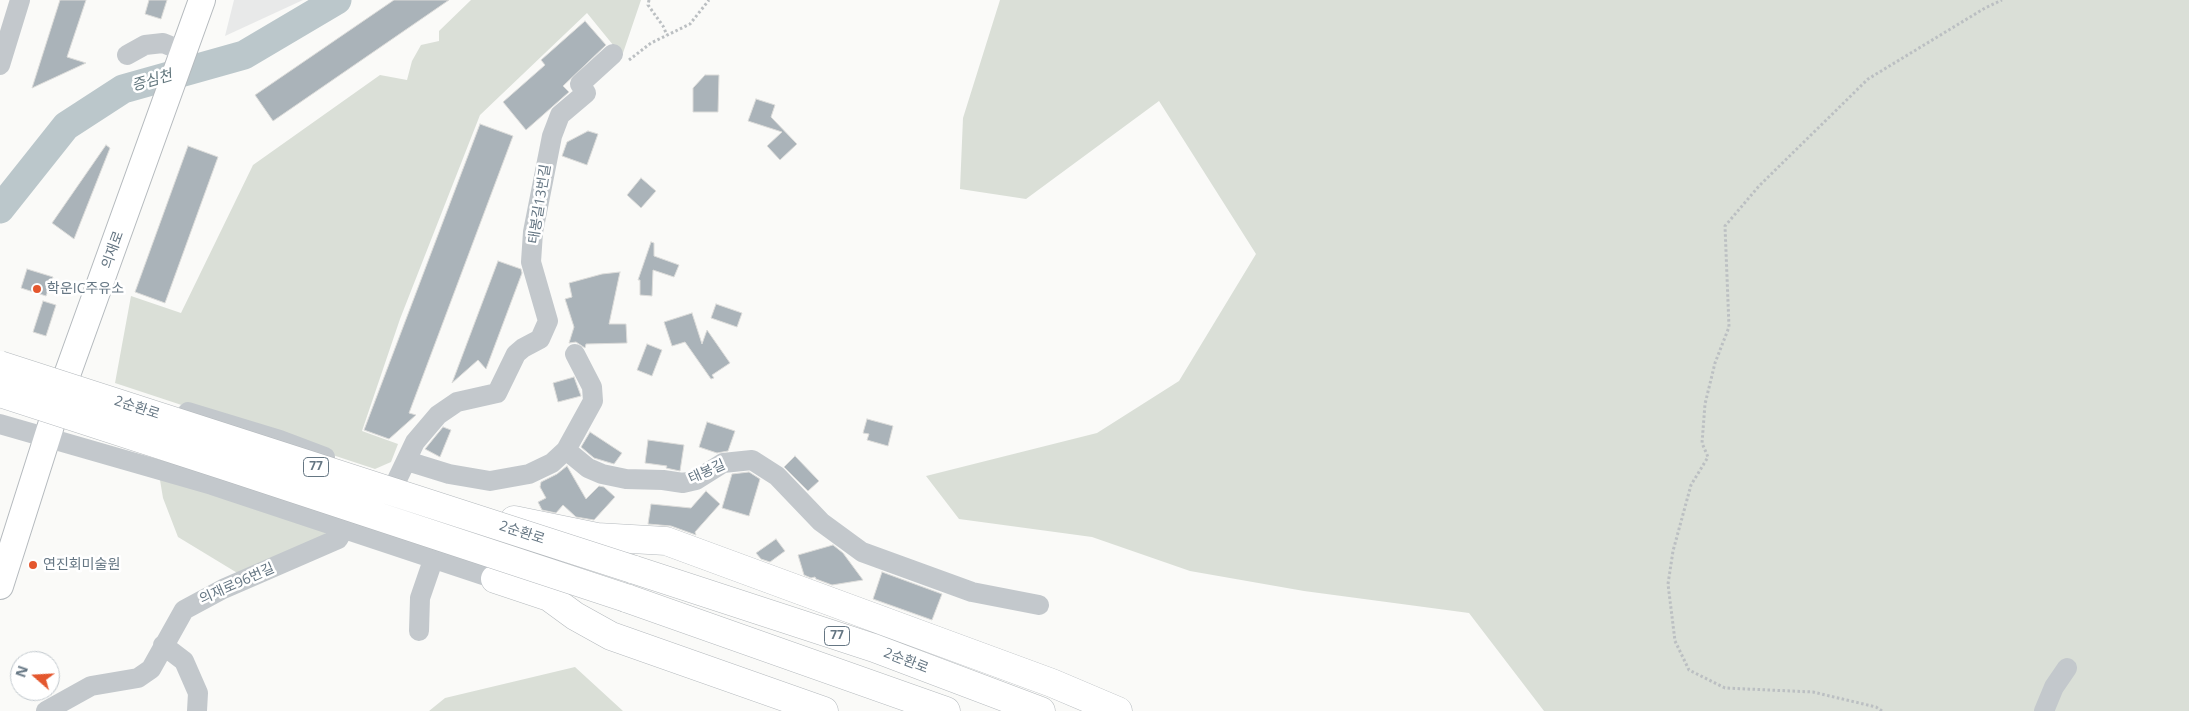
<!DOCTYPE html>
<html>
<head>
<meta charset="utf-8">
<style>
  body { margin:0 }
  #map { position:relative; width:2189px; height:711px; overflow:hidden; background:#fafaf8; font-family:"Open Sans",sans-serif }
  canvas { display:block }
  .north { position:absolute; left:10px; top:651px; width:50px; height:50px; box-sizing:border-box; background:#fff; border:1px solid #c1c8cd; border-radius:50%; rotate:289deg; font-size:14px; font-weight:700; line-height:20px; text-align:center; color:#657683 }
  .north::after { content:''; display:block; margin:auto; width:18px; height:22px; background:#e4572e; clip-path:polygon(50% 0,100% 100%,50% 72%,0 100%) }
</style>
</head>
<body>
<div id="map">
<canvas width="2189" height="711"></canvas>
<div class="north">N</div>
</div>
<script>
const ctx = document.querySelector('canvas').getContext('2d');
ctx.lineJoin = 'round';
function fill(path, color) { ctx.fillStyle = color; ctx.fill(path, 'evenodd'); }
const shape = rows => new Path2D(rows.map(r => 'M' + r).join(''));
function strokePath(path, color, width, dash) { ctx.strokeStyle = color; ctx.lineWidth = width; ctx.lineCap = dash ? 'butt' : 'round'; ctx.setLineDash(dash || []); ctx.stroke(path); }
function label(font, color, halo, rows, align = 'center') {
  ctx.font = font + ' "Open Sans","Noto Sans KR",sans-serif'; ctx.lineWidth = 5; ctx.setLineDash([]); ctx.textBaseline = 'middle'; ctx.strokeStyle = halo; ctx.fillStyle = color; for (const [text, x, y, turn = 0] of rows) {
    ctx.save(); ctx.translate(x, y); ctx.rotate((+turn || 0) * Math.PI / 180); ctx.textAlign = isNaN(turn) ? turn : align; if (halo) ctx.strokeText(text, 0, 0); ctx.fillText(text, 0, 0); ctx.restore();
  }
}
fill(shape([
  [234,0,303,0,225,36]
]), '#e8e9e9');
fill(shape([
  [471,0,641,0,622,56,587,13,480,115,400,319,362,431,398,444,391,462,375,469,115,383,131,296,181,313,253,165,380,75,407,80,412,61,421,45,439,41,439,31],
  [1000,0,2189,0,2189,711,1544,711,1469,613,1304,591,1190,571,1092,537,959,519,926,476,1097,433,1179,381,1256,254,1159,101,1026,199,960,189,963,118],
  [159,474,330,530,316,541,239,574,178,537,163,498],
  [575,667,623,711,429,711,445,698]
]), '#dadfd7');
strokePath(shape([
  [0,209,66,126,123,89,244,55,337,0]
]), '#bbc7cb', 29);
const building = shape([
  [60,0,86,0,67,57,86,63,32,88,60,0],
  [149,0,167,0,161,19,145,14,149,0],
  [394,0,449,0,273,121,255,95,394,0],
  [585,21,606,45,563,86,569,92,526,130,503,102,545,65,541,60,585,21],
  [705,75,719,75,718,112,693,112,693,88,705,75],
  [756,99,775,105,771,117,797,144,780,160,767,146,782,132,748,121,756,99],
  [480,124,513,136,409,413,416,415,389,439,364,430,480,124],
  [588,131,598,134,587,165,562,156,567,142,588,131],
  [106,145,110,148,74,239,52,223,106,145],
  [188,146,218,157,165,303,135,292,188,146],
  [641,178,656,191,641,208,627,195,641,178],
  [651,242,654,243,654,256,679,265,674,277,653,270,652,296,640,295,640,280,638,280,651,242],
  [498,261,521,269,522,273,486,369,478,360,452,383,498,261],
  [27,269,53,277,46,296,21,288,27,269],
  [620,272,609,324,626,324,627,343,586,344,585,348,576,342,569,343,574,327,565,299,572,297,569,283,602,274,620,272],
  [43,301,56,305,46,336,33,332,43,301],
  [716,304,742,313,737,327,711,318,716,304],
  [692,313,702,344,707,330,730,363,712,375,714,378,711,379,685,342,672,346,664,322,692,313],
  [647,344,662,350,652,376,637,370,647,344],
  [574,377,581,396,558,402,553,383,574,377],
  [867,419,893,426,888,446,867,440,869,434,863,433,867,419],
  [707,422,735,431,728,451,717,453,699,447,707,422],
  [443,427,451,430,440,457,425,449,443,427],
  [590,432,622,453,614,464,594,458,581,447,590,432],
  [648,440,684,445,680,471,666,468,667,466,645,463,648,440],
  [795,456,819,481,808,491,784,467,795,456],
  [567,466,586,499,599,486,604,487,615,497,594,520,576,517,563,505,556,513,542,510,538,502,546,498,540,487,541,482,557,474,567,466],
  [749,472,760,479,749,516,722,508,732,474,749,472],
  [706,491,720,504,695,532,696,535,671,526,648,524,651,504,691,508,706,491],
  [776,539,785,551,770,562,761,559,756,553,776,539],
  [833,545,843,553,863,580,832,585,816,579,815,577,811,578,804,575,798,555,833,545],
  [882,572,942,594,932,620,873,599,882,572]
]);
fill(building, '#aab3b9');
strokePath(building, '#dcdcda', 1);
const major = shape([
  [0,586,67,375,202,0]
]);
const highway = shape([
  [514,520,597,537,666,541,1052,683,1118,711],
  [632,569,874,648,1041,711],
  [495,579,549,597,575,616,611,636,824,711],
  [626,598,946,711]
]);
strokePath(major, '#b5babe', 28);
strokePath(highway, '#b4b9bd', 29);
strokePath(shape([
  [649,0,648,5,663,26,667,35],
  [629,60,651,43,690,24,709,0],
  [1882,711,1876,707,1813,692,1725,688,1689,670,1675,641,1668,584,1673,551,1691,485,1708,457,1702,443,1705,404,1715,363,1729,327,1725,226,1759,186,1868,79,1985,8,2002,0]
]), '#bbbfc2', 3, [2.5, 2.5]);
strokePath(shape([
  [127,55,145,45,163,43,185,52],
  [0,65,20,0],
  [188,412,280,440,325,457],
  [0,424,212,485,495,579],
  [566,450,588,468,602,474,626,479,663,480,683,483,696,480,723,463,752,460,777,476,821,522,862,552,972,592,1039,605],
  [407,461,449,474,490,481,529,474,552,463,566,450,593,401,592,387,575,354],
  [419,631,420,598,431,566],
  [163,645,184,661,198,693,197,711],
  [46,711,91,686,138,678,151,669,184,610,223,589,338,539,344,529,395,484,415,442,438,415,457,402,497,393,516,354,523,348,540,339,548,321,531,262,533,232,552,136,560,115,586,93,580,84,613,54],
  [2044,711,2054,687,2067,668]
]), '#c3c8cc', 20);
strokePath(major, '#fff', 26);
strokePath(highway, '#fff', 28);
const highwayBridge = shape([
  [0,365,632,569],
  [0,393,225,466,626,598]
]);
strokePath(highwayBridge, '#b4b9bd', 29, []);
strokePath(highwayBridge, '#fff', 28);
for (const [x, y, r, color] of [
  [37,289,5,"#e4572e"],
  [33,565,5,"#e4572e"]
]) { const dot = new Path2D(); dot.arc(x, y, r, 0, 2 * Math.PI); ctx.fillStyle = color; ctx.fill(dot); strokePath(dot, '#fff', 2); }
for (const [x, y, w] of [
  [316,467,25],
  [837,636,25]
]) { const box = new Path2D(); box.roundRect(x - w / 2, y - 9.5, w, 19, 4); ctx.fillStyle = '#fff'; ctx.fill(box); strokePath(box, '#657683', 1); }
label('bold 12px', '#657683', null, [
  ["77",316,467],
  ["77",837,636]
]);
label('14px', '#657683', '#fff', [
  ["태봉길13번길",540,204,-81],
  ["의재로",113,250,-70],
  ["2순환로",137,408,18],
  ["태봉길",707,472,-24],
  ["2순환로",522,533,18],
  ["의재로96번길",237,584,-24],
  ["2순환로",906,661,21]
]);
label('14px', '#657683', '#fff', [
  ["학운IC주유소",47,289],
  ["연진회미술원",43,565]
], 'left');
label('italic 15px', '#60757c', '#fff', [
  ["증심천",152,81,-16]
]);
</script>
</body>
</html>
